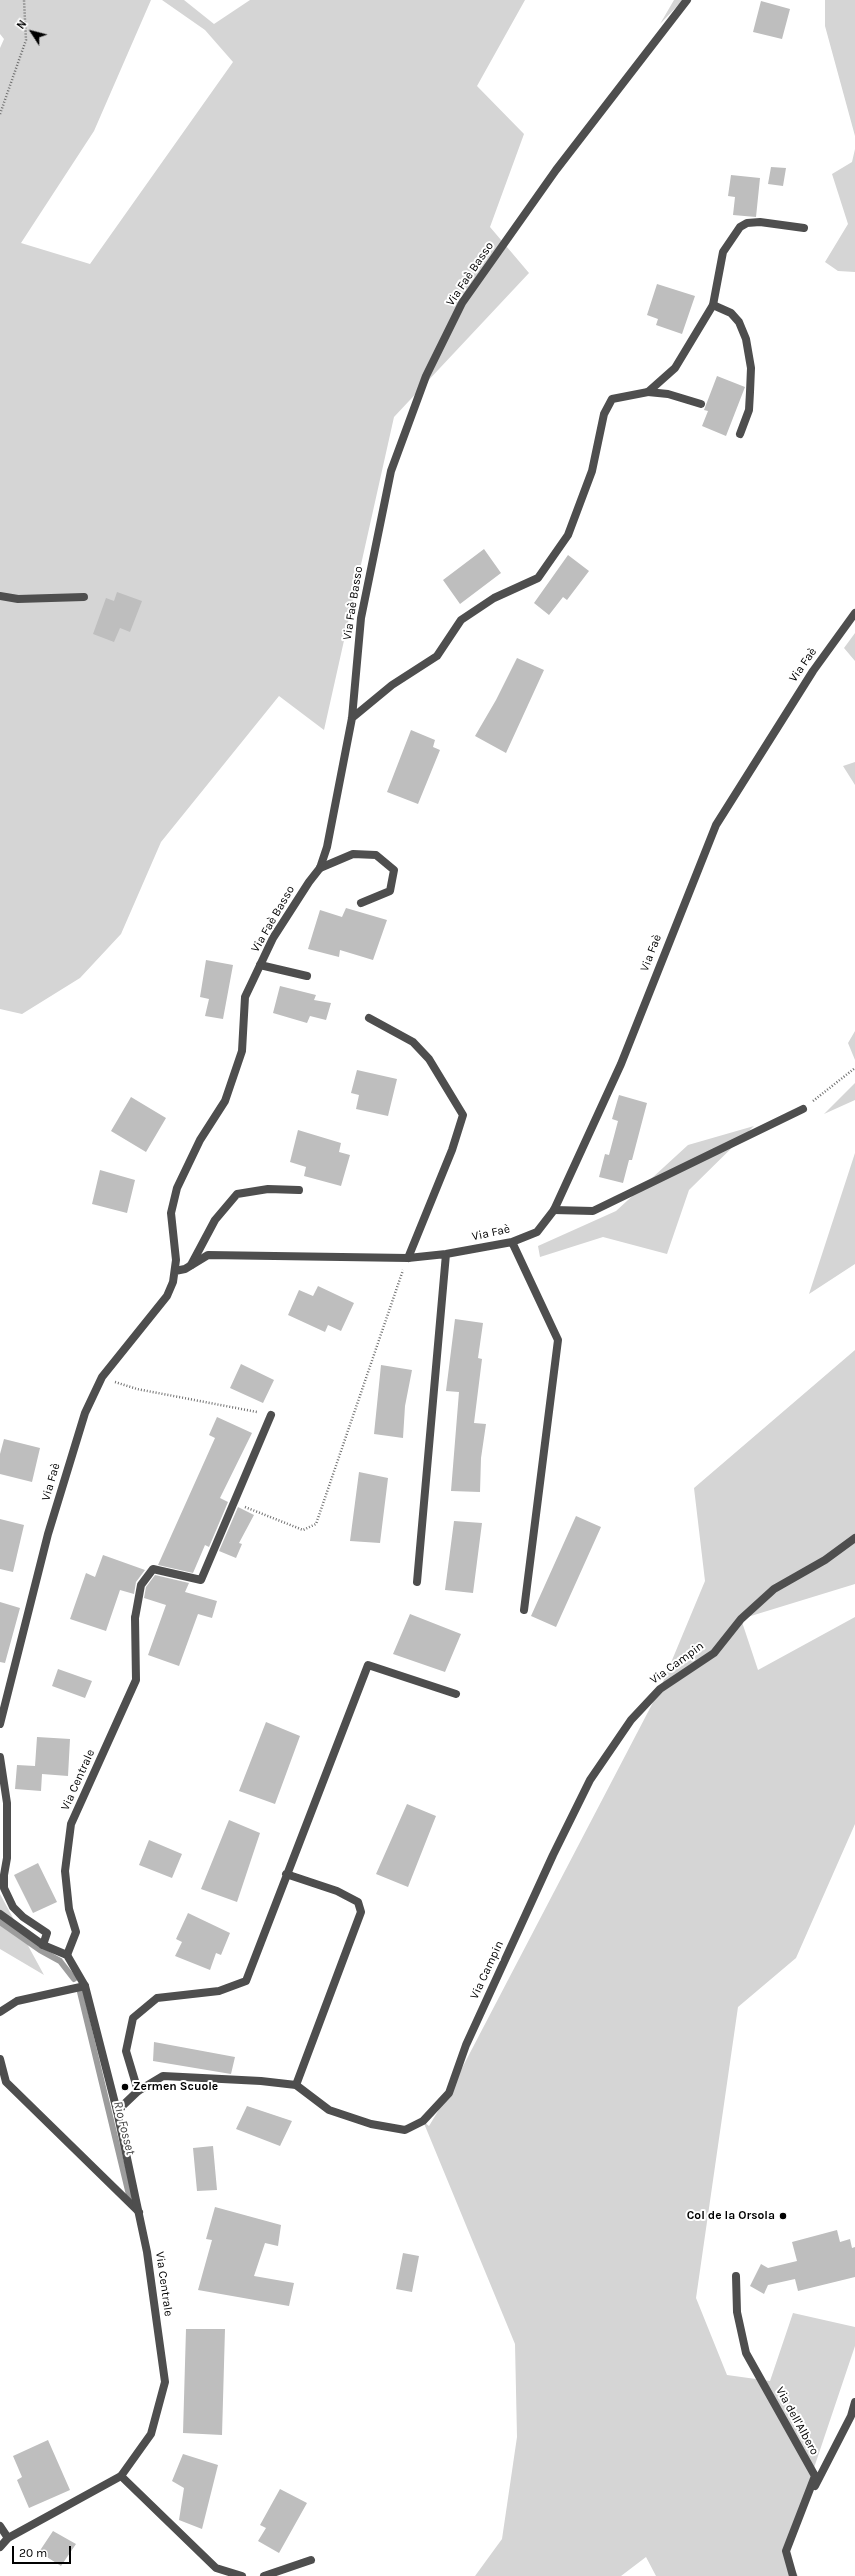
<!DOCTYPE html>
<html>
<head>
<meta charset="utf-8">
<style>
  body { margin:0 }
  #map { position:relative; width:855px; height:2576px; overflow:hidden; background:#fff; font-family:Karla,sans-serif }
  canvas { display:block }
  .north { position:absolute; left:12px; top:12px; width:40px; height:40px; -webkit-text-stroke:3px #fff; paint-order:stroke; rotate:306deg; font-size:11px; font-weight:700; line-height:16px; text-align:center; color:#000 }
  .north::after { content:''; display:block; margin:auto; width:14px; height:18px; background:#000; clip-path:polygon(50% 0,100% 100%,50% 72%,0 100%) }
  .scale { position:absolute; left:12px; top:2546px; width:59px; height:18px; box-sizing:border-box; border:2px solid #000; border-top:0; padding-left:5px; font-size:12px; line-height:14px; white-space:nowrap; color:#000; -webkit-text-stroke:3px #fff; paint-order:stroke }
</style>
</head>
<body>
<div id="map">
<canvas width="855" height="2576"></canvas>
<div class="north">N</div>
<div class="scale">20 m</div>
</div>
<script>
const ctx = document.querySelector('canvas').getContext('2d');
ctx.lineJoin = 'round';
function fill(path, color) { ctx.fillStyle = color; ctx.fill(path, 'evenodd'); }
const shape = rows => new Path2D(rows.map(r => 'M' + r).join(''));
function strokePath(path, color, width, dash) { ctx.strokeStyle = color; ctx.lineWidth = width; ctx.lineCap = dash ? 'butt' : 'round'; ctx.setLineDash(dash || []); ctx.stroke(path); }
function label(font, color, halo, rows, align = 'center') {
  ctx.font = font + ' Karla,sans-serif'; ctx.lineWidth = 4; ctx.setLineDash([]); ctx.textBaseline = 'middle'; ctx.strokeStyle = halo; ctx.fillStyle = color; for (const [text, x, y, turn = 0] of rows) {
    ctx.save(); ctx.translate(x, y); ctx.rotate((+turn || 0) * Math.PI / 180); ctx.textAlign = isNaN(turn) ? turn : align; if (halo) ctx.strokeText(text, 0, 0); ctx.fillText(text, 0, 0); ctx.restore();
  }
}
fill(shape([
  [0,0,151,0,94,131,21,243,90,264,233,62,205,30,162,0,184,0,214,24,250,0,525,0,477,86,524,134,490,227,529,273,394,417,324,730,279,696,161,842,121,934,80,978,22,1014,0,1009,0,48,4,39,0,34],
  [674,0,683,0,660,24],
  [825,0,855,0,855,136,825,26],
  [855,149,855,272,838,271,825,262,848,224,832,174,852,162],
  [855,633,855,661,844,648],
  [855,762,855,785,843,766],
  [855,1031,855,1060,848,1043],
  [855,1083,855,1100,824,1114],
  [754,1126,689,1190,667,1254,603,1237,540,1257,538,1246,616,1211,688,1145],
  [855,1153,855,1264,809,1294],
  [855,1350,855,1584,741,1619,758,1670,855,1617,855,1824,796,1958,738,2007,696,2298,727,2375,770,2381,793,2313,855,2327,855,2346,786,2551,798,2576,656,2576,646,2557,621,2576,475,2576,502,2539,517,2437,515,2344,423,2121,429,2126,449,2093,660,1689,705,1581,694,1488],
  [0,1894,44,1975,0,1949]
]), '#d5d5d5');
strokePath(shape([
  [0,1922,40,1950,60,1961,74,1979],
  [80,1992,130,2199]
]), '#9c9c9c', 6);
fill(shape([
  [761,1,790,9,782,39,753,32],
  [771,167,786,168,783,186,768,184],
  [731,175,760,178,756,217,733,215,735,197,728,196],
  [657,284,695,296,682,334,656,325,658,319,647,315],
  [717,376,745,387,726,436,702,426,708,411,704,410],
  [484,549,501,573,460,604,443,580],
  [568,555,589,571,567,600,563,597,549,615,534,603],
  [117,592,142,601,130,632,120,628,114,642,93,634,106,598,114,601],
  [517,658,544,670,506,753,475,736,496,700],
  [411,730,435,740,433,747,440,750,418,804,387,792],
  [346,908,387,920,373,960,340,950,339,957,308,949,320,910,342,917],
  [206,960,233,965,223,1019,205,1016,209,999,200,997],
  [280,986,316,995,314,1000,331,1003,326,1020,310,1016,307,1023,273,1013],
  [357,1070,397,1079,388,1116,356,1109,359,1095,351,1093],
  [619,1095,647,1103,632,1160,629,1160,623,1183,599,1177,605,1154,609,1155,618,1121,612,1119],
  [131,1097,166,1118,146,1152,111,1131],
  [298,1130,341,1143,339,1152,350,1155,341,1186,304,1176,306,1167,290,1162],
  [100,1170,135,1180,127,1213,92,1204],
  [318,1286,354,1303,341,1331,328,1325,325,1332,288,1315,299,1290,313,1296],
  [455,1319,483,1323,478,1358,482,1359,474,1423,486,1424,481,1458,480,1492,451,1491,459,1392,446,1391],
  [241,1364,274,1380,263,1403,230,1388],
  [381,1365,412,1370,405,1406,403,1438,374,1434],
  [217,1417,252,1433,220,1498,228,1502,209,1547,205,1545,193,1573,158,1565,215,1438,209,1435],
  [4,1439,40,1448,32,1482,0,1474,0,1454],
  [359,1472,388,1478,380,1543,350,1541],
  [238,1507,254,1515,239,1543,242,1544,236,1558,219,1551],
  [576,1516,601,1527,556,1627,531,1616],
  [0,1519,24,1525,13,1572,0,1569],
  [454,1521,482,1523,473,1593,445,1590],
  [103,1555,145,1570,136,1582,134,1594,120,1590,106,1631,70,1619,86,1573,95,1577],
  [155,1575,189,1583,185,1592,217,1601,212,1618,198,1614,179,1666,148,1655,166,1605,144,1598,146,1587],
  [0,1602,20,1608,5,1663,0,1662],
  [410,1614,461,1634,445,1672,393,1654],
  [58,1669,92,1681,85,1698,52,1686],
  [266,1722,300,1736,275,1804,239,1791],
  [37,1737,70,1739,68,1776,42,1774,41,1791,15,1789,17,1765,35,1766],
  [407,1804,436,1816,408,1887,376,1874],
  [229,1820,260,1833,237,1902,201,1889],
  [149,1840,182,1854,172,1878,139,1865],
  [38,1863,57,1902,33,1913,14,1875],
  [188,1913,230,1933,221,1955,216,1953,210,1970,175,1956,182,1942,176,1939],
  [154,2042,235,2057,231,2074,153,2061],
  [247,2106,292,2121,280,2146,236,2129],
  [213,2146,217,2190,197,2191,193,2148],
  [215,2207,281,2225,278,2246,265,2243,254,2276,294,2283,289,2306,198,2290,212,2240,206,2239],
  [837,2230,840,2242,850,2239,852,2248,855,2247,855,2277,798,2291,795,2279,768,2285,764,2294,750,2286,761,2264,768,2268,797,2261,792,2242],
  [403,2253,419,2256,412,2292,396,2289],
  [186,2329,225,2329,222,2435,183,2433],
  [48,2440,70,2490,29,2508,17,2480,22,2477,13,2456],
  [183,2454,218,2465,202,2529,179,2520,184,2488,172,2481],
  [280,2489,307,2503,279,2553,258,2541,266,2528,260,2525],
  [53,2531,76,2544,61,2566,39,2552]
]), '#bebebe');
strokePath(shape([
  [0,114,26,40,24,0],
  [813,1101,855,1068],
  [115,1382,137,1389,257,1412],
  [245,1507,303,1530,316,1524,403,1270]
]), '#707070', 2.5, [1, 2]);
strokePath(shape([
  [713,305,731,313,739,322,746,339,751,368,750,392,749,410,740,434],
  [648,392,668,394,701,404],
  [0,596,18,599,84,597],
  [320,868,353,854,376,855,394,870,390,891,361,903],
  [260,965,307,976],
  [369,1018,413,1042,429,1059,463,1115,452,1150,408,1258],
  [554,1210,593,1211,803,1109],
  [191,1265,215,1220,237,1194,268,1189,299,1190],
  [135,1618,141,1585,153,1569,201,1580,271,1415],
  [0,2012,17,2001,85,1986],
  [0,2059,6,2082,139,2212],
  [138,2091,163,2076,261,2081,296,2085,329,2110,371,2124,405,2130,423,2121,449,2093,466,2045,553,1855,590,1780,631,1720,660,1689,714,1653,741,1619,774,1589,825,1560,855,1538],
  [736,2276,737,2312,746,2353,815,2476,786,2551,793,2576],
  [121,2476,216,2568,242,2576],
  [815,2486,851,2416,855,2402],
  [264,2576,311,2560]
]), '#4e4e4e', 8);
strokePath(shape([
  [352,718,392,685,437,656,461,620,494,598,538,578,568,535,592,471,604,414,612,399,648,392,675,368,713,305,723,252,740,227,747,223,760,222,804,228],
  [512,1242,558,1340,524,1610],
  [175,1271,185,1269,208,1255,408,1258,446,1254,512,1242,537,1232,554,1210,621,1064,716,825,813,671,855,613],
  [417,1582,446,1254],
  [0,1724,48,1534,85,1413,102,1377,167,1296,173,1282,176,1260,171,1213,177,1188,200,1140,225,1101,242,1051,245,997,273,938,309,882,320,868,327,847,352,718,361,618,391,471,426,376,462,303,556,170,687,0],
  [0,1757,7,1803,7,1858,4,1875,4,1888,13,1907,23,1917,47,1933,43,1945],
  [286,1874,337,1891,358,1902,361,1912,296,2085],
  [67,1955,76,1932,69,1909,65,1871,71,1824,136,1680,135,1618],
  [117,2111,138,2091,126,2051,133,2018,157,1998,219,1991,246,1981,368,1665,456,1694],
  [0,2526,8,2538]
]), '#4e4e4e', 8);
strokePath(shape([
  [0,1914,43,1945,67,1955,85,1986,117,2111,147,2252,165,2382,151,2434,121,2476,8,2538,0,2547]
]), '#4e4e4e', 8);
for (const [x, y, r, color] of [
  [125,2087,4,"#000"],
  [783,2216,4,"#000"]
]) { const dot = new Path2D(); dot.arc(x, y, r, 0, 2 * Math.PI); ctx.fillStyle = color; ctx.fill(dot); strokePath(dot, '#fff', 1.5); }
label('12px', '#000', '#fff', [
  ["Via Faè Basso",470,274,-56],
  ["Via Faè Basso",353,603,-81],
  ["Via Faè",803,665,-55],
  ["Via Faè Basso",273,919,-60],
  ["Via Faè",651,953,-69],
  ["Via Faè",491,1233,-12],
  ["Via Faè",51,1482,-74],
  ["Via Campin",677,1663,-36],
  ["Via Centrale",78,1780,-66],
  ["Via Campin",487,1970,-65],
  ["Via Centrale",164,2284,82],
  ["Via dell'Albero",797,2421,61]
]);
label('bold 12px', '#000', '#fff', [
  ["Zermen Scuole",133,2087],
  ["Col de la Orsola",775,2216,"right"]
], 'left');
label('italic 13px', '#3d3d3d', '#fff', [
  ["Rio Fosset",124,2128,76]
]);
</script>
</body>
</html>
